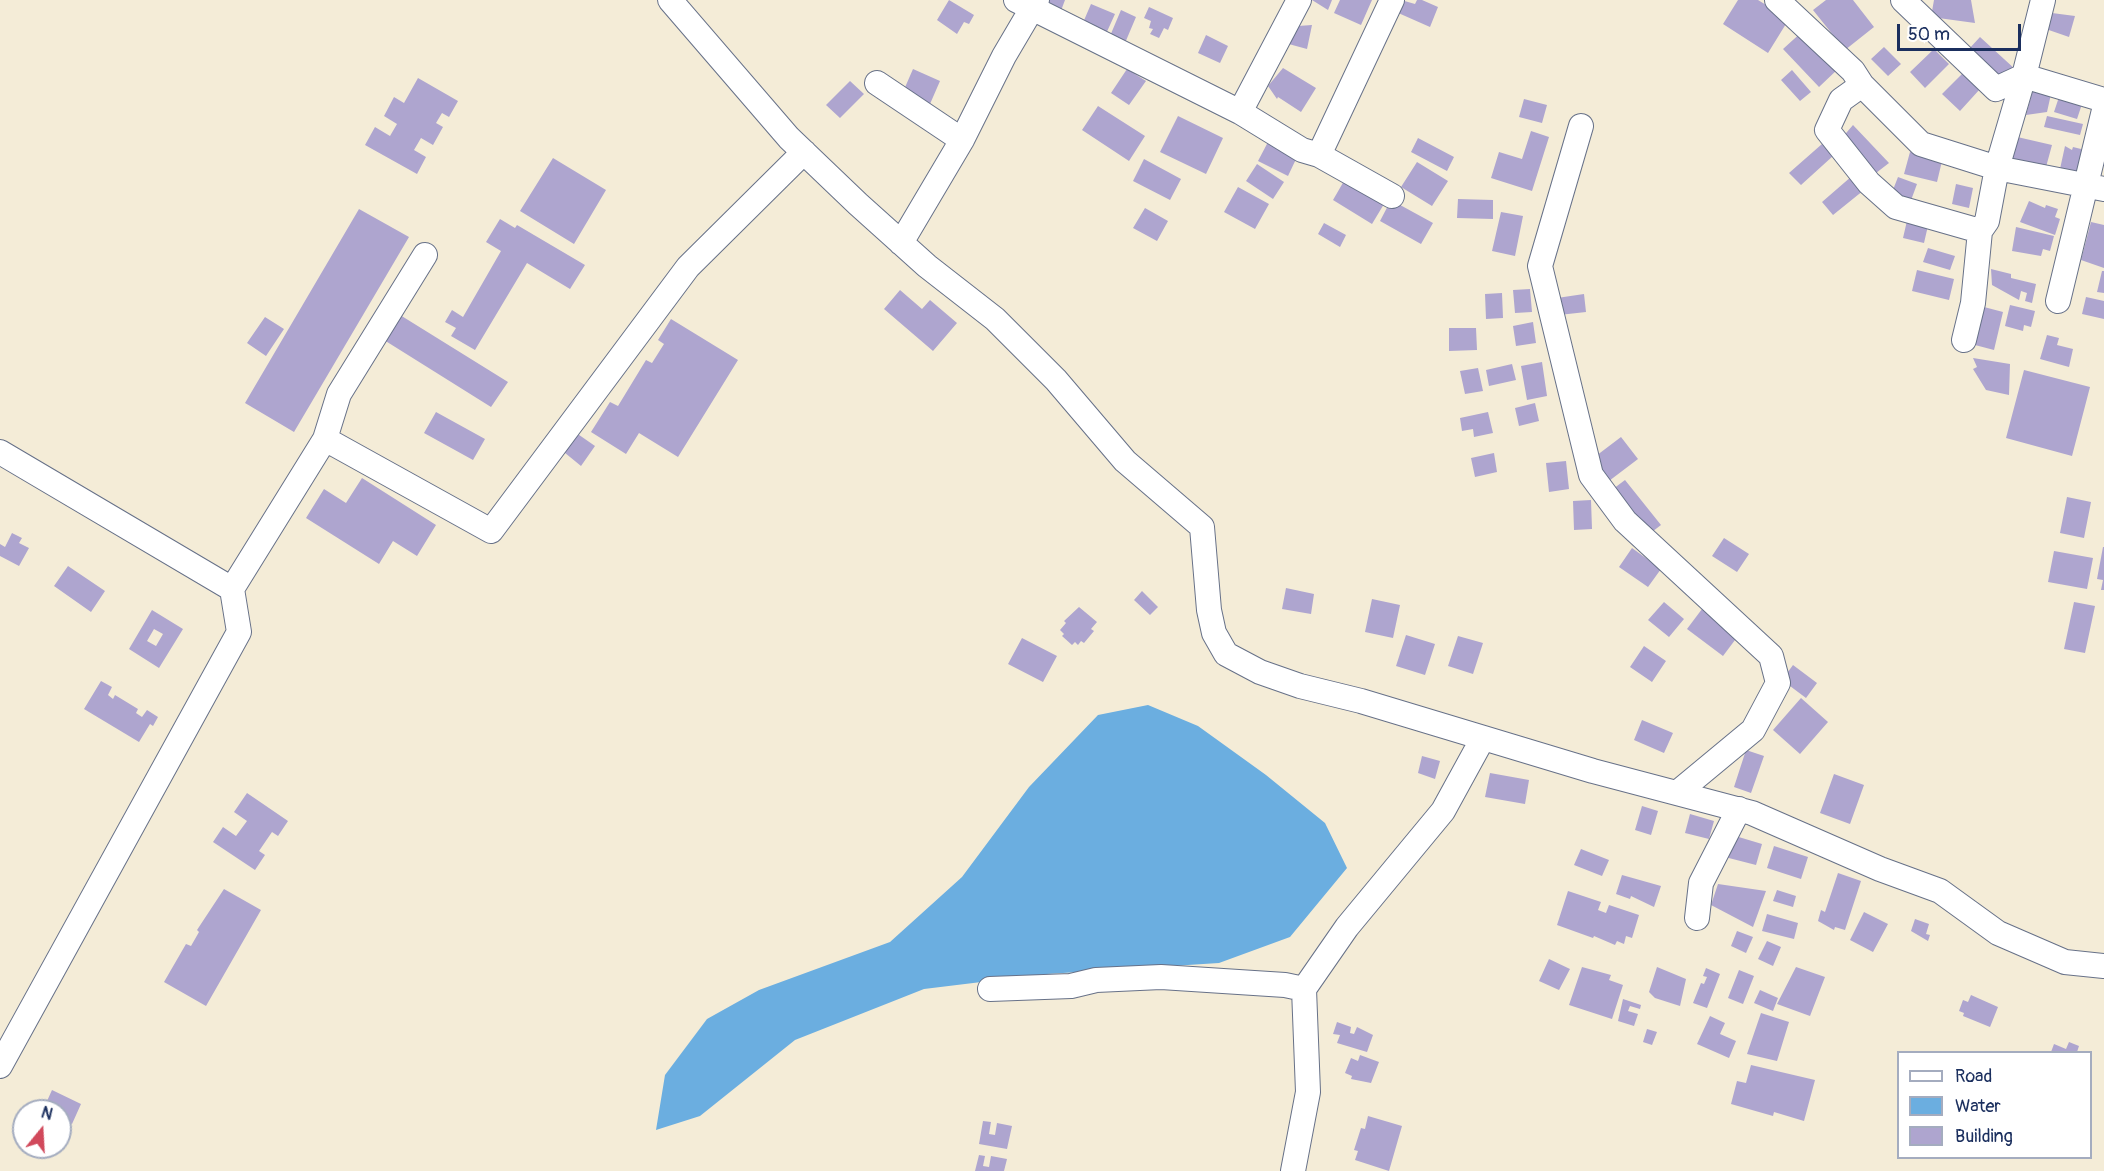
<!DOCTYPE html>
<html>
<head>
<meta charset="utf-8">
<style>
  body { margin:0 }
  #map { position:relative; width:2104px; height:1171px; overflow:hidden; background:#f4ecd7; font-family:Pangolin,sans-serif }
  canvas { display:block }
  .legend { position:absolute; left:1897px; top:1051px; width:195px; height:108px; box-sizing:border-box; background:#fff; border:2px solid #a4acbf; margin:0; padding:8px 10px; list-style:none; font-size:18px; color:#1b2f5e }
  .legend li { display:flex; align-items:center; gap:12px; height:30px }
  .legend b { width:30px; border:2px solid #a4acbf }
  .north { position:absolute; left:12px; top:1099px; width:60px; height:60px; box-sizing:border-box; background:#fff; border:2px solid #a4acbf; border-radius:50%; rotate:18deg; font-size:16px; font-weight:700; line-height:24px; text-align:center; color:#1b2f5e }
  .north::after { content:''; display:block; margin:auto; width:21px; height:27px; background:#d1495b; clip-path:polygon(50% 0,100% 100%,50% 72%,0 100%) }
  .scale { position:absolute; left:1897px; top:24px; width:124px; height:27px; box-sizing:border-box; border:3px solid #1b2f5e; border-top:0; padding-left:8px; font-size:18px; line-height:21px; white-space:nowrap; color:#1b2f5e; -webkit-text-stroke:4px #fff; paint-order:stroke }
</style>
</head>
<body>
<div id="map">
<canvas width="2104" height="1171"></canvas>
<ul class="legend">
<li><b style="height:8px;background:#fff"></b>Road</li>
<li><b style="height:16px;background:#6baee0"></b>Water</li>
<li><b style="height:16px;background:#aea5cf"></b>Building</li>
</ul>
<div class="north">N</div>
<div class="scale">50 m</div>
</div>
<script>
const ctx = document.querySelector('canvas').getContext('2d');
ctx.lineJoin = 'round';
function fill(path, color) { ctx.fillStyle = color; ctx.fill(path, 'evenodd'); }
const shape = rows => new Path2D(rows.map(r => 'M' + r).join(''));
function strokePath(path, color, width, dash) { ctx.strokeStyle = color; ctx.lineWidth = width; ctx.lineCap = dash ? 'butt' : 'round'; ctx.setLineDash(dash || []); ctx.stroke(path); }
fill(shape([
  [1148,705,1198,726,1266,775,1325,823,1347,868,1290,937,1219,963,1047,974,924,989,795,1040,700,1116,656,1130,665,1075,707,1019,759,990,890,942,962,877,1029,787,1098,715]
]), '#6baee0');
fill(shape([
  [949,0,974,15,969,24,964,22,957,34,937,20],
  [1050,0,1065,0,1059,16,1045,6],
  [1312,0,1332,0,1328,10],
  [1340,0,1372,0,1361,25,1334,13],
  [1401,0,1415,4,1417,0,1422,0,1438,7,1430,27,1396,12],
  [1738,0,1758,0,1789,19,1768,53,1723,24],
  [1826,0,1853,0,1874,27,1845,50,1813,10],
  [1934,0,1971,0,1975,23,1931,17],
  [1091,4,1115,14,1105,36,1082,25],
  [1149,7,1173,18,1168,30,1164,28,1159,38,1150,34,1153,29,1149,28,1151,21,1144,18],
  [1121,10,1136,17,1125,43,1110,36],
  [2052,13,2075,16,2069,37,2043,28],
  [1312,25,1307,49,1285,43,1298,26],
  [1804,30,1839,68,1819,87,1783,49],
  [1206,35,1228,46,1220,63,1198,53],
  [1980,37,2016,70,2003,86,1968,50],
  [1884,47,1901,64,1888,76,1871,59],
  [1934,49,1949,64,1925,88,1910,72],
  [1283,68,1316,88,1301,112,1278,97,1277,99,1268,86],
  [913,69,940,81,930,104,903,92],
  [1127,69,1146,81,1129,105,1111,93],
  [1792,70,1811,92,1800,101,1781,80],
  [1963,73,1980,89,1960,111,1942,94],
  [418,78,458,101,449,117,442,113,436,123,443,127,433,145,421,138,414,150,426,157,417,174,365,145,375,127,390,136,397,124,384,116,394,97,404,103],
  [850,81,864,94,840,118,826,105],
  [2033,90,2051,94,2047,112,2026,115],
  [2059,97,2082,104,2077,119,2054,112],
  [1524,99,1547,105,1542,123,1519,117],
  [1098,106,1145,136,1129,161,1082,130],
  [1178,116,1223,138,1206,174,1160,152],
  [2047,116,2083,124,2080,135,2044,127],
  [1853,125,1889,163,1876,173,1841,139],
  [1531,131,1549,137,1532,191,1491,178,1499,152,1522,159],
  [2013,136,2052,145,2046,167,2007,158],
  [1418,138,1454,157,1447,171,1411,152],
  [1268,142,1297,157,1288,176,1258,161],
  [1822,144,1833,156,1801,185,1789,173],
  [2065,146,2072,150,2073,147,2081,149,2081,173,2060,169],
  [1910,152,1942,161,1937,182,1904,174],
  [553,158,606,190,574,244,520,211],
  [1144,159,1181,179,1170,200,1133,181],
  [1417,162,1448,181,1432,206,1401,187],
  [1257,164,1284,182,1273,199,1246,181],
  [1852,176,1864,190,1833,215,1822,202],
  [1898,177,1917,184,1910,203,1891,195],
  [1344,181,1384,204,1372,224,1333,200],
  [1956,184,1973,188,1969,208,1952,204],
  [1238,187,1269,204,1255,229,1224,212],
  [1458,199,1493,200,1493,219,1457,218],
  [1391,200,1433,223,1421,244,1380,221],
  [2029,201,2045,208,2046,205,2058,209,2055,217,2060,219,2055,235,2020,222],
  [1145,208,1168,221,1157,241,1133,228],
  [359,209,409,237,294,432,245,403],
  [1501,212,1523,216,1515,256,1492,251],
  [1909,212,1930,217,1924,243,1903,238],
  [500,219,515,228,517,225,585,265,570,289,527,263,475,350,451,336,456,328,445,322,452,310,463,317,501,251,486,242],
  [2091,222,2104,225,2104,268,2081,260],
  [1324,223,1346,235,1340,247,1318,234],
  [2016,227,2054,236,2050,251,2043,249,2041,256,2012,251],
  [1928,248,1955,256,1950,270,1923,262],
  [1991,269,2011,274,2011,278,2036,284,2032,303,2025,301,2027,293,2021,291,2019,300,1992,285],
  [1917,270,1954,279,1949,300,1912,291],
  [2102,271,2104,271,2104,293,2097,292],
  [1530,289,1532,312,1515,313,1513,290],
  [900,290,922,309,930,300,957,323,933,351,884,309],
  [1502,293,1503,318,1486,319,1485,294],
  [1584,294,1586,312,1559,315,1557,298],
  [2086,297,2104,301,2104,319,2082,314],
  [2010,305,2035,311,2031,327,2024,325,2023,331,2005,326],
  [1984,307,2003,312,1994,350,1975,345],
  [392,310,508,382,491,407,376,335],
  [265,317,284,329,266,356,247,343],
  [671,319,738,360,678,457,639,433,626,454,591,432,610,402,618,406,646,360,652,363,664,344,658,340],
  [1533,322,1536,343,1516,346,1513,326],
  [1449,328,1476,328,1477,350,1449,351],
  [2047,335,2059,338,2057,345,2073,349,2069,367,2040,359],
  [1973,358,2010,364,2009,395,1986,390,1973,369,1977,367],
  [1542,362,1547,396,1527,400,1521,366],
  [1512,364,1516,380,1489,386,1486,370],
  [1478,368,1483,391,1465,394,1460,371],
  [2024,370,2090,387,2072,456,2006,438],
  [1535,403,1539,421,1519,426,1515,408],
  [436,412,485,439,473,460,424,433],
  [1488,412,1493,433,1474,437,1473,429,1462,431,1460,418],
  [572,430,595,446,581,466,559,448],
  [1621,437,1638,459,1605,484,1588,462],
  [1494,453,1497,472,1475,477,1471,458],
  [1566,461,1569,489,1549,492,1546,463],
  [362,478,436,525,417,556,393,541,379,564,306,518,324,489,346,503],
  [1625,480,1661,525,1644,538,1609,492],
  [2067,497,2091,502,2084,538,2060,533],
  [1591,500,1592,529,1574,530,1573,501],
  [12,533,22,538,19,543,29,548,19,566,0,556,0,544,5,547],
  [1724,538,1749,554,1737,572,1712,556],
  [2103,547,2104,547,2104,590,2101,590,2103,580,2097,579],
  [1632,548,1661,569,1648,587,1619,567],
  [2054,551,2093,558,2087,589,2048,582],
  [68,566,105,591,91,612,54,586],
  [1286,588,1314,594,1311,614,1282,609],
  [1142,591,1158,607,1150,615,1134,600],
  [1372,599,1400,605,1393,638,1365,632],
  [1664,602,1684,619,1669,637,1648,620],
  [2074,602,2095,606,2085,653,2064,649],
  [1079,607,1097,622,1091,629,1094,631,1084,643,1081,641,1078,645,1075,642,1072,645,1062,636,1064,634,1060,630,1066,623,1064,621],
  [1702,609,1738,636,1723,656,1687,629],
  [152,610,183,629,159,668,129,649],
  [154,629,163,634,156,646,147,641],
  [1406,635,1435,644,1425,675,1396,666],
  [1458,636,1483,643,1473,674,1448,666],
  [1022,638,1057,656,1043,682,1008,664],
  [1644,646,1666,661,1652,682,1630,667],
  [1793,665,1817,683,1806,698,1782,680],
  [101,681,112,687,108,695,113,699,115,695,138,709,136,713,142,717,147,710,158,717,153,726,150,724,139,742,84,709],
  [1801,698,1828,722,1800,754,1773,730],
  [1642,720,1673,733,1664,753,1634,740],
  [1746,750,1764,756,1751,793,1734,787],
  [1422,756,1440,761,1435,779,1418,773],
  [1490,773,1529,780,1525,804,1485,797],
  [1834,774,1864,785,1850,824,1820,813],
  [247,793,288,821,278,836,272,832,259,851,265,855,255,870,213,842,223,827,236,836,247,821,234,812],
  [1642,806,1658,811,1651,835,1635,830],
  [1690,814,1714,821,1709,839,1685,833],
  [1732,835,1762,844,1756,865,1721,856],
  [1774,846,1808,857,1801,879,1767,868],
  [1581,849,1609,860,1602,876,1574,865],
  [1838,873,1861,881,1845,930,1835,927,1834,930,1818,921,1821,910,1825,912],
  [1622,875,1661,886,1654,907,1631,896,1630,899,1616,894],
  [1718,884,1766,891,1753,927,1711,905],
  [224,889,261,910,206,1006,164,982,186,944,191,946,199,932,197,930],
  [1777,890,1796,896,1793,907,1773,901],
  [1568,891,1601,902,1598,910,1606,913,1609,905,1639,915,1632,938,1626,936,1624,944,1617,941,1615,945,1594,936,1593,938,1557,925],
  [1864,912,1888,924,1873,952,1850,940],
  [1767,914,1798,923,1794,939,1762,931],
  [1915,919,1929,924,1926,934,1930,935,1928,941,1911,931],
  [1737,931,1753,937,1746,953,1731,946],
  [1767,941,1781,947,1773,966,1758,959],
  [1549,959,1570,969,1559,990,1539,981],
  [1582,967,1611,975,1609,980,1623,985,1612,1019,1569,1005],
  [1657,967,1686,979,1680,1006,1655,998,1649,992],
  [1796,967,1825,977,1810,1016,1777,1004],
  [1706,968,1720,974,1707,1008,1693,1003,1701,983,1704,984,1707,977,1703,976],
  [1739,970,1754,976,1743,1004,1728,998],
  [1760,990,1778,998,1773,1011,1754,1003],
  [1971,995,1998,1007,1990,1027,1963,1016,1964,1013,1959,1011,1963,1000,1968,1002],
  [1623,999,1641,1005,1640,1009,1630,1006,1628,1011,1638,1014,1634,1026,1618,1021],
  [1761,1013,1789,1022,1777,1061,1747,1054],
  [1710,1016,1725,1023,1720,1034,1736,1041,1729,1058,1697,1044],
  [1337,1022,1351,1027,1350,1033,1354,1034,1357,1027,1373,1035,1367,1052,1337,1043,1340,1035,1333,1034],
  [1647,1029,1657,1032,1652,1045,1643,1042],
  [2069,1042,2079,1046,2077,1052,2051,1052,2054,1044,2066,1049],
  [1360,1055,1379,1062,1371,1083,1351,1079,1352,1076,1345,1073,1351,1058,1358,1061],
  [1751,1065,1815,1080,1804,1121,1774,1112,1773,1116,1731,1104,1737,1081,1746,1083],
  [52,1090,81,1104,72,1124,60,1119,60,1111,43,1110],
  [1368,1116,1402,1126,1389,1171,1355,1160,1358,1151,1354,1150,1361,1128,1365,1129],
  [983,1121,991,1122,989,1134,995,1135,997,1123,1012,1126,1007,1149,979,1144],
  [979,1155,985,1156,983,1166,989,1167,991,1156,1007,1159,1004,1171,975,1171]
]), '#aea5cf');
const minor = shape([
  [670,0,789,138,858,204,927,266,995,319,1056,380,1125,461,1202,527,1209,610,1214,633,1226,654,1260,672,1300,686,1361,701,1593,771,1752,813,1880,869,1940,891,1998,933,2065,962,2104,966],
  [1016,0,1240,112,1302,150,1319,155,1392,196],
  [1777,0,1853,71,1862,85,1921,144,1997,168,2104,189],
  [1903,0,1996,89,2024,76,2104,100],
  [877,83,962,140],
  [1862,85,1841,100,1827,130,1869,183,1896,207,1980,231],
  [1240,112,1299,0],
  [1581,126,1540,266,1591,475,1625,521,1771,656,1778,683,1753,730,1677,793],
  [1319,155,1392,0],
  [901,243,962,140,1004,56,1037,0],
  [2058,301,2104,110],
  [1964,340,1973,303,1980,231,1987,221,1997,168,2024,76,2043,0],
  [325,439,339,394,425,255],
  [0,452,232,589,325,439,491,531,688,267,804,152],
  [1697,918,1701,883,1739,809],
  [990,989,1071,986,1096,980,1161,977,1285,985,1304,989],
  [0,1066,239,632,232,589],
  [1293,1171,1308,1092,1304,989,1347,927,1443,811,1483,738]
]);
strokePath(minor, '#677188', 26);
strokePath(minor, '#fff', 24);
</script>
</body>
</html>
